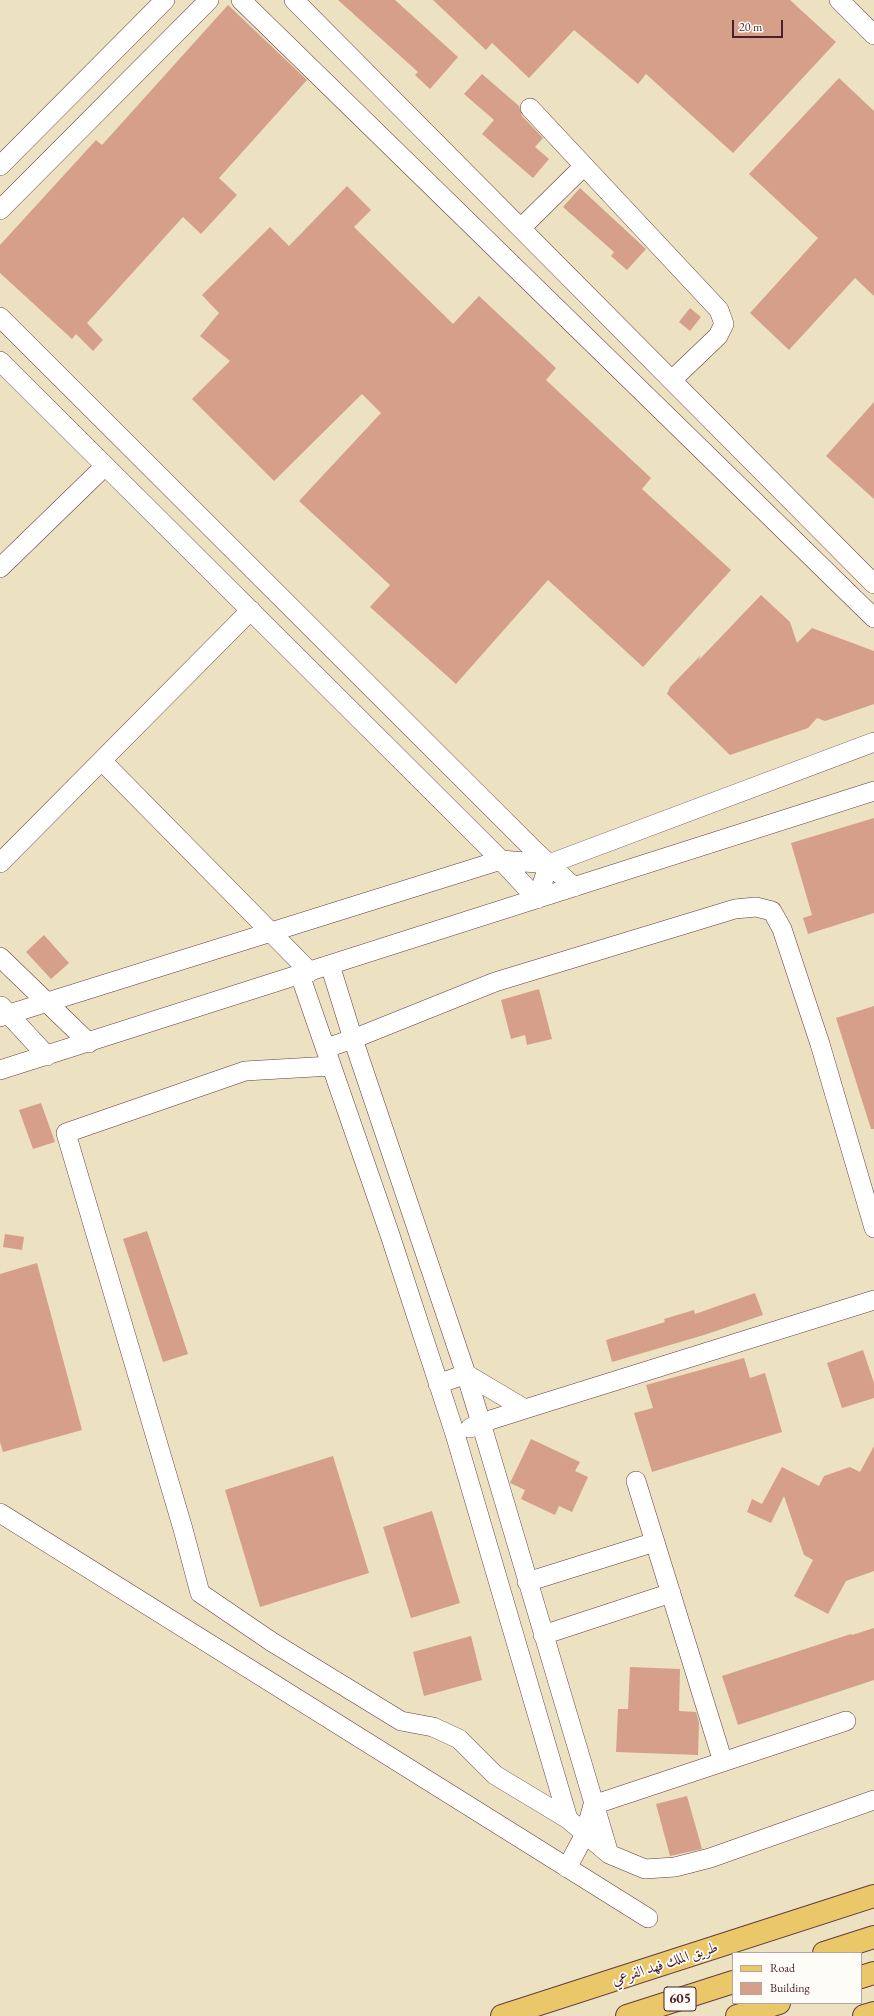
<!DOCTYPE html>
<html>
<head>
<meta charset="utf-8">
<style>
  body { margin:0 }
  #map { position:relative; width:874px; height:2016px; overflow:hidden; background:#ece1c0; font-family:"EB Garamond",serif }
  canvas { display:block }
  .legend { position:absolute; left:732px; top:1952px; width:130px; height:52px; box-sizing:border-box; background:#fdfcf7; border:1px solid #b5a4a5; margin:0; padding:5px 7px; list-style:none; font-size:12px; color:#4a1f2b }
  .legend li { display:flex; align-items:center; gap:8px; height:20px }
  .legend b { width:20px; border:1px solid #b5a4a5 }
  .scale { position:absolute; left:732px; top:20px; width:51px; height:18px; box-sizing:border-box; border:2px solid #4a1f2b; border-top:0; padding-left:5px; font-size:12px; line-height:14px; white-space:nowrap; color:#4a1f2b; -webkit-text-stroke:3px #fdfcf7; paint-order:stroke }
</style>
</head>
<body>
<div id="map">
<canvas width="874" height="2016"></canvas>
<ul class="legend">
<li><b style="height:5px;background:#eac769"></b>Road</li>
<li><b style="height:11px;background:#d69f89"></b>Building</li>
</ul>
<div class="scale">20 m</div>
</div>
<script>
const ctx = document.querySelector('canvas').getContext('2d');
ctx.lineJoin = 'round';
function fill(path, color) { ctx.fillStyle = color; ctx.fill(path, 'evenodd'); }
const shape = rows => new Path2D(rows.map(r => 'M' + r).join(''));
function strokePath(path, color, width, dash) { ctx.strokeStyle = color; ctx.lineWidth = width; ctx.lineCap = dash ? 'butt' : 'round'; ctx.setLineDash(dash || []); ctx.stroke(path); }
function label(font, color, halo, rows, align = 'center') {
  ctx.font = font + ' "EB Garamond",Amiri,serif'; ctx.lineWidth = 3.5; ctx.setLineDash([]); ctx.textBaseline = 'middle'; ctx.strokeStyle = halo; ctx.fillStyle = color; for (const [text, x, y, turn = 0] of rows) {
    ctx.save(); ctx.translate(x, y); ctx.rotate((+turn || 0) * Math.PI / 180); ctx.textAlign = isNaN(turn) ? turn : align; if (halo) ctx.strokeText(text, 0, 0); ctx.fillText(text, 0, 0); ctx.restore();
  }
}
fill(shape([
  [338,0,395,0,458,57,430,89,415,75,418,72],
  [433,0,790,0,836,42,733,153,646,74,638,84,574,30,529,78,492,43,486,50],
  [228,5,307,80,219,178,237,195,201,234,183,217,87,323,103,340,93,351,76,334,72,339,0,273,0,245,96,140,102,145],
  [482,74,519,106,522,116,543,138,535,147,549,159,533,178,482,134,494,120,464,94],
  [839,78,874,111,874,296,855,278,789,350,750,313,818,238,749,174],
  [347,186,371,210,354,227,453,324,479,296,556,368,546,380,651,478,642,489,731,570,643,667,548,580,456,684,370,607,390,585,299,501,381,413,362,394,274,481,192,399,230,361,200,336,219,313,202,295,270,227,289,246],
  [580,188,646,249,627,270,611,256,614,252,563,207],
  [690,308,701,317,690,331,679,322],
  [874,402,874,499,826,456],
  [761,595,790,622,797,643,812,628,874,651,874,704,825,721,817,718,808,728,730,755,667,694,670,687,701,655,698,661],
  [874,818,874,913,808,934,803,918,812,915,791,843],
  [44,935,69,963,51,979,26,952],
  [539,989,552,1039,527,1045,525,1035,511,1039,501,1000],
  [874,1006,874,1129,871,1129,836,1018],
  [41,1103,55,1142,33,1149,19,1110],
  [147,1231,188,1354,163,1362,123,1239],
  [5,1234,24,1237,22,1250,3,1247],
  [37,1263,82,1430,3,1452,0,1442,0,1274],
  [755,1293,763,1315,704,1335,612,1362,606,1340,665,1322,664,1319,694,1310,695,1314],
  [863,1350,874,1383,874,1398,842,1408,827,1363],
  [744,1358,750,1378,765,1373,782,1432,652,1472,634,1413,653,1408,646,1385],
  [531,1439,580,1462,575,1471,588,1477,572,1512,559,1506,555,1515,521,1499,525,1490,510,1483],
  [874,1446,874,1571,846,1581,828,1614,794,1596,813,1560,804,1555,784,1496,771,1523,747,1512,752,1499,762,1504,782,1467,819,1486,824,1476,850,1467,860,1472],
  [333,1456,369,1573,260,1607,225,1490],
  [432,1511,460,1603,411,1618,383,1527],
  [874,1628,874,1680,738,1725,722,1676,851,1634,852,1635],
  [471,1636,482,1680,424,1696,413,1652],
  [630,1667,680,1669,679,1711,696,1712,699,1723,698,1755,616,1752,618,1709,628,1709],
  [687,1796,702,1849,670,1856,656,1804]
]), '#d69f89');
const minor = shape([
  [241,0,874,618],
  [294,0,874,584],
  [839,0,874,35],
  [530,108,719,310,724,324,718,336,672,380],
  [0,166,165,0],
  [0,210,209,0],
  [521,228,584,166],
  [0,317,534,850,574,887],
  [0,361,496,855,537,899,549,864],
  [0,568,105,466],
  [102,761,310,972],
  [0,863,251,610],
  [0,957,89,1043],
  [330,965,353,1039,466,1374,525,1409,874,1300],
  [300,975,390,1235,455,1434,568,1819,609,1854,645,1869,675,1867,710,1858,874,1800],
  [1,1006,47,1056],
  [0,1017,501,860,549,864,874,742],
  [326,1048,353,1039,495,982,735,909,756,907,772,911,782,929,820,1044,874,1228],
  [331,1066,245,1071,66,1133,183,1529,200,1593,272,1642,401,1721,433,1727,459,1739,495,1775,568,1819],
  [0,1070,874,791],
  [438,1384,466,1374,481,1423,470,1428],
  [525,1409,481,1423,609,1854],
  [636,1481,723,1762],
  [0,1513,648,1918],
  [527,1582,655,1542],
  [543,1635,671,1593],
  [567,1868,585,1834,593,1805,846,1721]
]);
const major = shape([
  [502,2016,874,1896],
  [864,2016,874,2013]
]);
const highway = shape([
  [824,1953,874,1937],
  [861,1977,874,1973],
  [627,2016,733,1982],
  [737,2016,779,2003]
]);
strokePath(minor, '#623c41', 20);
strokePath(major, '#623c41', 24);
strokePath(highway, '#623c41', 24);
strokePath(minor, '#fff', 19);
strokePath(major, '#eac769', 22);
strokePath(highway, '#eac769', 22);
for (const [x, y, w] of [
  [680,1999,32]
]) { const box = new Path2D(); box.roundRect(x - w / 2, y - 12, w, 24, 3); ctx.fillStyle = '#fdfcf7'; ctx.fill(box); strokePath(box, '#4a1f2b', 1); }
label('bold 14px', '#4a1f2b', null, [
  ["605",680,1999]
]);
label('15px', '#4a1f2b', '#fdfcf7', [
  ["طريق الملك فهد الفرعي",665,1964,-18]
]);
</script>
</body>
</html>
